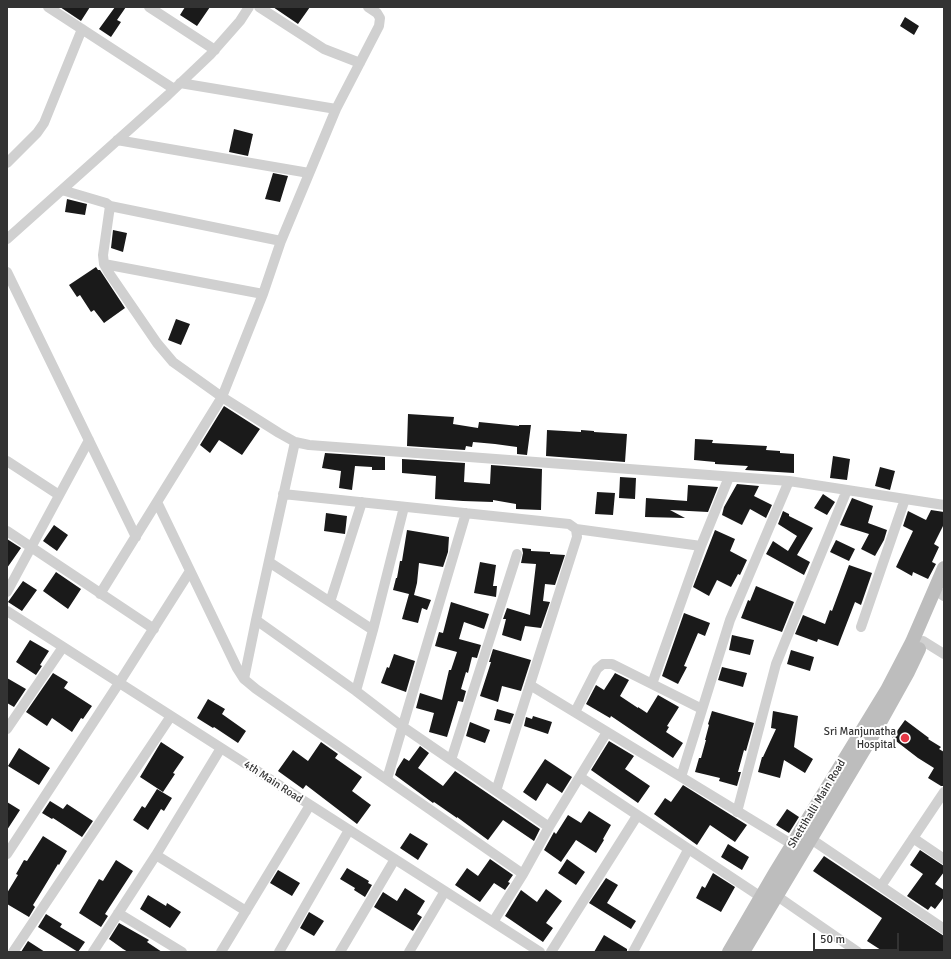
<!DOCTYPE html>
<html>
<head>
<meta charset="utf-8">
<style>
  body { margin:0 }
  #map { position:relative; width:951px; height:959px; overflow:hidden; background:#fff; font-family:Signika,sans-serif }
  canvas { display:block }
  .frame { position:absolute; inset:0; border:8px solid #333; pointer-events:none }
  .scale { position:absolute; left:813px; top:933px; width:86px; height:18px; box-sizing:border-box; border:2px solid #333; border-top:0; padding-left:5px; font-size:12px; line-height:14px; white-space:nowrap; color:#333; -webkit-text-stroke:3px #fff; paint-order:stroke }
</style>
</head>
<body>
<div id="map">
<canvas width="951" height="959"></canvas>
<div class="frame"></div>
<div class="scale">50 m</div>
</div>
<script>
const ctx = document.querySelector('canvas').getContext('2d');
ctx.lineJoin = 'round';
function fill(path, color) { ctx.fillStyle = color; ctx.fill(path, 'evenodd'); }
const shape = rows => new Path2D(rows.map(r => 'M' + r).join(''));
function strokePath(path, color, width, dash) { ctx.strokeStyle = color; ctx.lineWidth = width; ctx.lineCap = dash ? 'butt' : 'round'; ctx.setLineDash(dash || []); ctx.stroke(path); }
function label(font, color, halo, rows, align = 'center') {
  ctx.font = font + ' Signika,sans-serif'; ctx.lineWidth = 4; ctx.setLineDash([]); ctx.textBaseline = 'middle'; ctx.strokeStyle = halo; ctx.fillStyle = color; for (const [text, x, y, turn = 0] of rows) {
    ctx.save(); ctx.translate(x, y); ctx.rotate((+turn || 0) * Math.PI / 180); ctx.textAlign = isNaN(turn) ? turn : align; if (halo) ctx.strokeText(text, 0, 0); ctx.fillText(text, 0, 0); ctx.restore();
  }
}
fill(shape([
  [60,7,90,7,81,21],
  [115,7,126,7,117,20,121,22,111,37,99,29],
  [185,7,210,7,197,26,180,15],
  [273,7,310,7,298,24],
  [905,17,919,26,914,35,900,26],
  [234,129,253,134,248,156,229,152],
  [273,173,288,176,280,202,265,199],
  [67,199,87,204,85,215,65,212],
  [113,230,127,233,123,252,111,248],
  [96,267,98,270,100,270,125,308,104,323,94,310,91,312,80,295,77,297,69,285],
  [176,319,190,324,181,345,168,340],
  [224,406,260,429,242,455,219,440,210,453,200,445],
  [408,414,454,417,453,424,478,428,479,422,519,426,519,425,531,425,527,455,517,454,517,447,495,444,473,442,472,447,466,446,465,450,407,446],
  [547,430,581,432,581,430,594,431,594,432,627,434,625,462,546,456],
  [695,439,713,440,712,443,767,446,766,450,780,451,780,453,794,454,794,473,745,470,748,466,715,464,715,462,694,460],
  [325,453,385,457,385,470,372,470,372,467,355,466,352,490,339,488,341,471,322,468],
  [833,456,850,459,847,480,830,478],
  [402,459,465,463,464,482,490,484,491,465,542,469,541,510,516,509,516,504,493,500,493,502,463,501,435,499,436,476,402,473],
  [880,467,895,471,890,490,875,486],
  [620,477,636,478,635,499,619,498],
  [737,484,759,486,754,496,772,505,766,518,750,509,742,525,722,515,724,507],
  [688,485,718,487,708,512,670,510,685,518,645,517,646,498,687,501],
  [597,492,615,493,613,515,595,514],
  [823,494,835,502,827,515,814,508],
  [852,498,873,506,868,523,887,530,884,540,875,556,861,549,869,534,840,525],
  [931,510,944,512,944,524,934,544,939,547,932,562,936,564,928,579,913,572,912,576,896,567,913,531,903,526,908,511,926,520],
  [783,511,789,514,789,516,813,528,797,555,810,562,804,575,766,554,773,541,788,551,797,536,778,524],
  [326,513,347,516,345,534,324,531],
  [54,525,68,535,57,551,43,541],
  [407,530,449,537,448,552,443,567,419,563,417,583,414,595,431,600,427,610,422,608,418,623,402,619,409,594,393,590,396,578,397,578,400,561,402,561],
  [715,530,735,539,730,551,747,560,740,575,738,574,731,587,717,580,709,596,693,587],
  [7,539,21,548,7,568],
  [836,540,855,549,849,561,830,552],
  [522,548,531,549,531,551,550,552,550,554,565,555,555,585,545,584,543,601,550,602,541,628,525,626,521,641,502,635,506,619,503,619,507,608,530,615,536,564,521,563,523,553],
  [480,562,496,565,493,586,497,586,496,597,474,593],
  [849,565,872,573,861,605,855,602,838,646,818,639,817,642,795,634,803,615,825,624,830,610,832,611],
  [56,572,81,589,68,609,43,591],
  [23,581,37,590,22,611,8,602],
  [756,586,794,602,782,632,741,618,748,600,750,601],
  [451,602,489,614,484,629,464,622,459,639,481,645,477,658,472,657,468,673,466,672,461,689,466,691,463,702,458,701,447,737,429,732,434,713,416,708,420,693,442,700,449,670,451,670,457,652,435,646,439,632,443,633],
  [684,613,710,623,705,636,698,633,684,666,687,667,678,684,662,676],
  [732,635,754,640,750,655,729,650],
  [30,640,49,651,40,665,42,666,36,675,16,662],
  [493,649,531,660,521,691,502,686,498,702,480,696,491,662,489,662],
  [791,650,814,657,810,671,787,664],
  [394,654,415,661,406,692,381,683,387,667,389,668],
  [722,667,747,673,743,687,718,680],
  [53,673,68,682,64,688,92,706,83,719,81,718,72,732,52,718,47,726,26,712],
  [615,673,629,680,620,696,638,708,638,707,647,713,658,695,679,707,667,726,669,727,666,732,683,743,673,758,611,716,610,718,586,704,596,685,604,690],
  [7,678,26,689,14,707,7,703],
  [208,699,225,709,222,714,246,731,238,743,214,727,213,728,197,718],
  [497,709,514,714,510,724,494,720],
  [712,711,754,723,746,751,744,750,738,772,741,772,737,786,719,781,720,778,695,772,699,758,701,758,706,740,705,740,709,725,708,724],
  [773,711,798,716,794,747,813,759,805,773,784,760,780,778,758,772,762,757,763,757,776,729,771,728],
  [533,716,552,722,548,734,524,726,526,717,532,719],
  [905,720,929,738,928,739,941,747,939,749,944,752,944,786,941,786,928,778,934,768,918,758,892,738],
  [470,722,490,730,485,743,466,736],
  [609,741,634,756,625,769,650,786,638,803,591,770],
  [161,742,184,757,173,773,175,774,163,792,140,777],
  [321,742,338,754,335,758,362,777,352,791,371,805,357,824,306,785,303,789,278,771,293,750,308,761],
  [420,746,429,753,418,768,443,786,455,771,540,829,534,841,503,820,488,840,457,817,457,818,434,802,433,803,395,775,397,769,404,758,409,761],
  [19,748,50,768,39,785,8,766],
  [545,759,572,777,562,793,547,783,536,801,523,792],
  [683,785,747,825,735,842,710,825,697,845,654,814,665,798,671,802],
  [157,789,172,798,164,811,161,809,148,830,133,820,142,806,145,808],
  [50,801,63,809,67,804,93,821,82,837,53,818,52,819,42,813],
  [7,802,20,810,7,830],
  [787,809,799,817,789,833,776,825],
  [589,811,611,825,603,839,604,840,596,853,576,840,561,862,544,850,554,832,556,834,568,815,581,823],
  [410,833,428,844,418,860,400,848],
  [43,836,67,851,59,865,58,864,38,897,33,905,35,907,29,917,7,904,7,893,18,875,16,874,24,860,27,861],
  [728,844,749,857,742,870,721,857],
  [920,850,944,866,944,872,935,884,944,890,944,897,935,909,931,906,928,910,907,896,923,874,910,865],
  [824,856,944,936,944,952,884,952,867,941,882,918,813,871],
  [490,859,513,875,508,882,510,883,505,890,494,883,480,902,455,885,467,868,478,876],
  [567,859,585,872,576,885,558,873],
  [116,860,133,871,105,914,108,916,101,927,79,913,99,879,103,881],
  [347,868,369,881,368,883,372,885,365,897,354,890,355,888,340,879],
  [278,870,300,883,292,896,270,883],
  [713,873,735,887,721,912,696,898,702,886,705,888],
  [606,878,618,885,607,903,636,921,631,929,589,903],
  [405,888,425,901,417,914,422,917,413,931,374,907,383,892,397,901],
  [546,889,562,901,546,923,553,928,543,942,505,916,521,890,537,902],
  [148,895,166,906,167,903,181,912,170,928,140,909],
  [309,912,324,921,314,936,300,928],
  [46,914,62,924,60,927,85,942,78,952,38,927],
  [119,923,149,940,147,942,162,952,128,952,123,949,109,939],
  [604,935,627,949,627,952,594,952],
  [28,941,45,952,21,952]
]), '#1a1a1a');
strokePath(shape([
  [48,7,174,89],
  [149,7,215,50],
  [259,7,324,49,360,63],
  [180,83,336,109],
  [117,140,309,173],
  [7,163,37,133,44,123,82,29],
  [62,190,106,203,110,206,103,255,104,264,109,273,157,343,173,362,222,397,279,433,295,442,309,445,789,481,944,505],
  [110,206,281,241],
  [7,239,168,95,210,55,240,21,249,7],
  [104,264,263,294],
  [7,272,136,537],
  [7,461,59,495],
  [283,494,569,524,576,529,577,537,496,791],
  [157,502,237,668,244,679,256,689,523,874],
  [576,529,701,546],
  [7,531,154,629],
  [269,562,373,630],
  [935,590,944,596],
  [7,592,89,440],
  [100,594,222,397,263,294,281,241,336,109,379,26,380,18,377,13,368,7],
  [330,602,362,502],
  [7,611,540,952],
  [256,620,356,691,403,727,549,827],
  [861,627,905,499],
  [923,641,944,654],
  [244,679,256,620,295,442],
  [652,684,701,546,729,477],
  [530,685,793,845],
  [356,691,373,630,404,507],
  [575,712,597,669,603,664,612,664,702,709],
  [7,729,63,647],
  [451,760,517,554],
  [580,777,761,897],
  [681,777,730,620,789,481],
  [387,779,466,513],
  [737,812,776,664,847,490],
  [913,838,944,859],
  [811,839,944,929],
  [7,854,119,683,190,571],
  [156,855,246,911],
  [881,886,944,792],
  [777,896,858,952],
  [118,913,182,952],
  [493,922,523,874,549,827,607,732],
  [13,952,171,716],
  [93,952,156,855,221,748],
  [221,952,310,805],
  [279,952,349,830],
  [340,952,395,859],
  [409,952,445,891],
  [551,952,637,816],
  [633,952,688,850]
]), '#d0d0d0', 10);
strokePath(shape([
  [729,952,775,873,887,690,912,642,944,568],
  [743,952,874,733,908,672,919,649]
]), '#bdbdbd', 14);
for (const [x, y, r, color] of [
  [905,738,5,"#e63946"]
]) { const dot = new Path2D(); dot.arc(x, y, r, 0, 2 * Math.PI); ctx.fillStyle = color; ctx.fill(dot); strokePath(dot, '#fff', 1.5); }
label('11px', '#333', '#fff', [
  ["Sri Manjunatha",896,732],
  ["Hospital",896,745]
], 'right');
label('11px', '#333', '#fff', [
  ["4th Main Road",273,782,33],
  ["Shettihalli Main Road",817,804,-59]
]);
</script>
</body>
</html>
